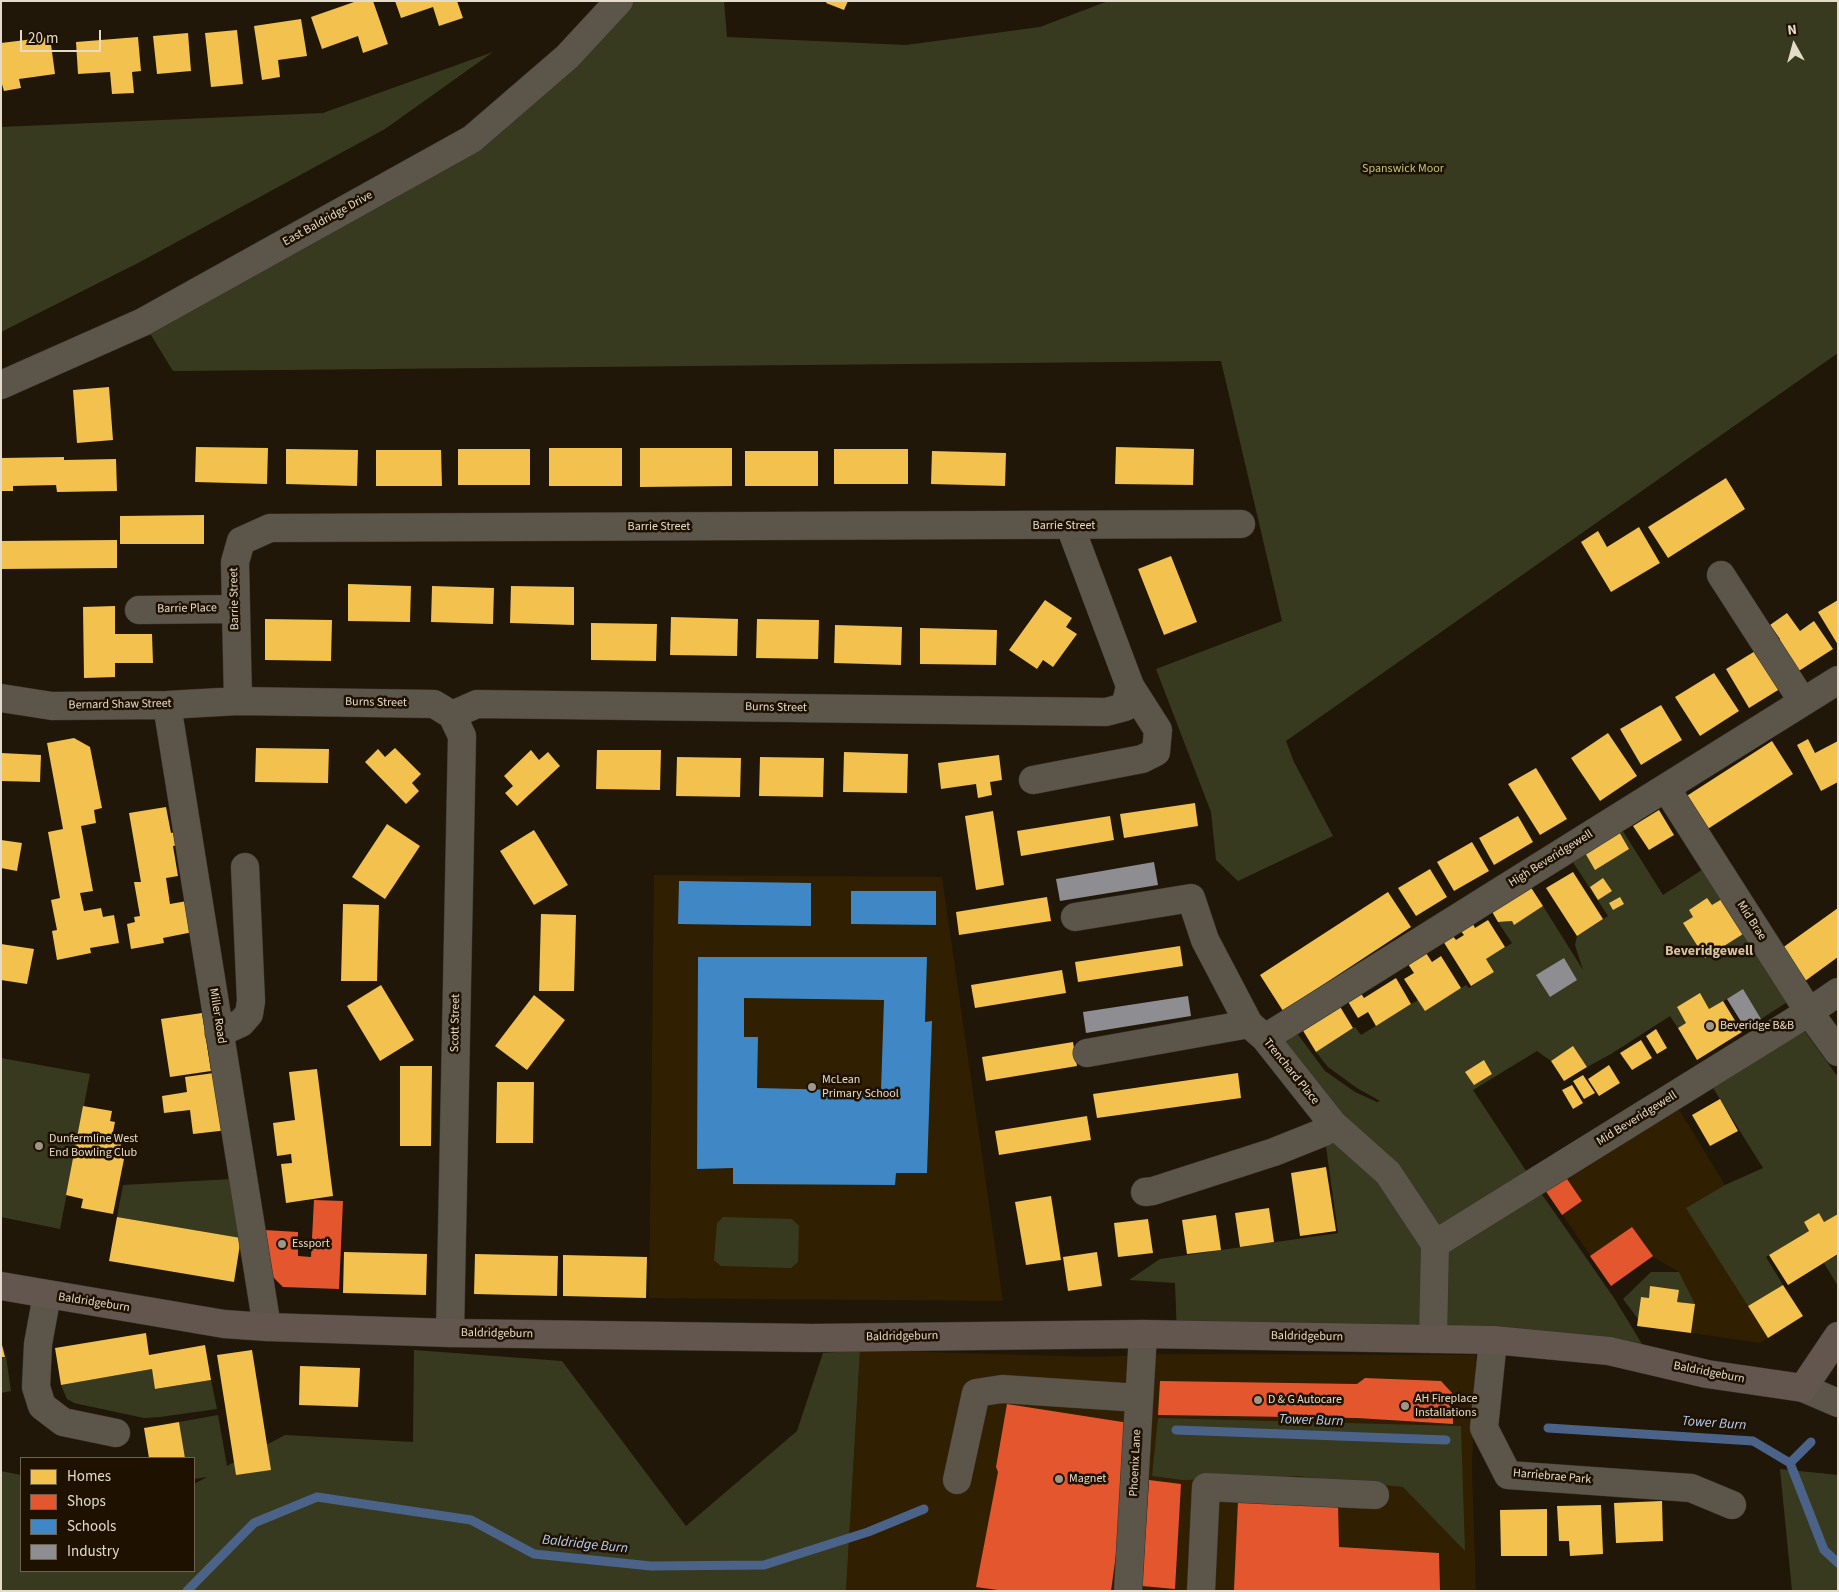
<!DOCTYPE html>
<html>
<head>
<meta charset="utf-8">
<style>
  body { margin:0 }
  #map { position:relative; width:1839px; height:1592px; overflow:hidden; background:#201709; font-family:"Source Sans 3",sans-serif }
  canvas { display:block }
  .frame { position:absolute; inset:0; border:2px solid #e4dbcb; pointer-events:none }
  .legend { position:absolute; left:20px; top:1457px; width:175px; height:115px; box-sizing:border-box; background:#1f1100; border:1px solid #6e6251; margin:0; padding:6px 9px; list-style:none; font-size:15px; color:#e4dbcb }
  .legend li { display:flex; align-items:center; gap:10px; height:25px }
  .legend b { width:25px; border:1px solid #6e6251 }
  .north { position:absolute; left:1769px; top:20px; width:50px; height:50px; -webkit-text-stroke:4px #1f1100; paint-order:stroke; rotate:353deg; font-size:14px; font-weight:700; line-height:20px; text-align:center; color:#e4dbcb }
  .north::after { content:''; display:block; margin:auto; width:18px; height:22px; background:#e4dbcb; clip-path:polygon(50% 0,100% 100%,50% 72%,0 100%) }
  .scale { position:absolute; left:20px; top:30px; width:81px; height:22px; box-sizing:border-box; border:2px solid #e4dbcb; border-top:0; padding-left:6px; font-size:15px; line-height:18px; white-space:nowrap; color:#e4dbcb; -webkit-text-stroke:4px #1f1100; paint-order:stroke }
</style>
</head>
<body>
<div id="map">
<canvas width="1839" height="1592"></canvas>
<div class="frame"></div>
<ul class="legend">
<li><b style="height:14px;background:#f2c14e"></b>Homes</li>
<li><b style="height:14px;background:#e4572e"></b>Shops</li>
<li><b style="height:14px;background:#3f88c5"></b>Schools</li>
<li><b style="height:14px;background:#8d8d92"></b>Industry</li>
</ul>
<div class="north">N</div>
<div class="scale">20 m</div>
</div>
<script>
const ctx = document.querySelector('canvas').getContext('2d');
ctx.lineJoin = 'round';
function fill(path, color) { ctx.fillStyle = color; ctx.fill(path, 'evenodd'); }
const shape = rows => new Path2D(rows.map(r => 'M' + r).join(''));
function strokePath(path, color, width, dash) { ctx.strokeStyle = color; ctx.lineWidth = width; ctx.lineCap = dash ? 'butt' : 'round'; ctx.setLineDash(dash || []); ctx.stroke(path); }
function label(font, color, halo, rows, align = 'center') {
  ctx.font = font + ' "Source Sans 3",sans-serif'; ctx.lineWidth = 5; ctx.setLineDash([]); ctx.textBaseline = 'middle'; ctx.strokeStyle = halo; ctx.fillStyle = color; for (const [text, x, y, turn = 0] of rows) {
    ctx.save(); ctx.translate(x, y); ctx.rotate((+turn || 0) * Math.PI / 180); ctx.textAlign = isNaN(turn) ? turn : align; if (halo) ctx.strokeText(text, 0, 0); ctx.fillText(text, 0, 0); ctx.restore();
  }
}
fill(shape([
  [654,875,942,877,1003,1301,649,1298],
  [1672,1098,1725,1185,1687,1208,1768,1338,1760,1343,1691,1333,1695,1304,1679,1272,1653,1257,1611,1286,1539,1180],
  [860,1350,1095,1357,1165,1354,1476,1355,1472,1468,1476,1591,846,1591]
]), '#301f01');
fill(shape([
  [619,1,724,1,727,37,906,45,1040,27,1108,1,1838,1,1838,353,1286,741,1294,762,1333,836,1238,881,1216,860,1211,812,1156,669,1282,621,1221,361,173,371,143,322,472,139],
  [493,52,385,129,138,263,1,332,1,127,323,113],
  [1616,820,1663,895,1708,866,1792,999,1761,1019,1727,999,1709,1009,1700,994,1686,1023,1678,1028,1670,1016,1611,1054,1587,1067,1573,1047,1551,1061,1537,1051,1473,1090,1534,1183,1614,1298,1653,1362,1177,1335,1175,1283,1129,1280,1160,1259,1338,1233,1324,1132,1265,1038,1290,1024,1325,1071,1355,1092,1377,1102,1380,1101,1357,1088,1328,1067,1316,1052,1355,1027,1361,1035,1418,1000,1425,1010,1466,985,1469,988,1494,972,1486,959,1512,943,1498,922,1512,921,1514,924,1543,906,1583,970,1575,945,1577,936,1608,916,1565,850],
  [1803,1029,1838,1077,1838,1214,1824,1222,1819,1213,1804,1222,1809,1231,1766,1257,1783,1285,1748,1306,1686,1208,1725,1185,1763,1168,1713,1088],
  [1,1058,90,1074,60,1229,1,1217],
  [232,1179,241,1238,117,1217,123,1185],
  [723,1217,792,1219,799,1226,798,1262,791,1268,721,1266,714,1260,717,1223],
  [1838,1255,1838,1286,1824,1263],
  [1651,1272,1679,1272,1695,1304,1677,1302,1651,1286,1649,1298,1641,1297,1638,1319,1623,1299],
  [414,1350,562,1361,686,1526,797,1431,823,1353,860,1350,846,1591,1,1591,1,1471,21,1475,21,1571,194,1571,194,1484,207,1477,194,1479,194,1458,185,1458,179,1422,218,1415,227,1466,285,1435,413,1442],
  [6,1357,11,1391,1,1393,1,1358],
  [152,1369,156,1389,211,1380,217,1409,160,1417,144,1418,74,1403,67,1399,61,1385],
  [1158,1418,1461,1426,1465,1551,1403,1487,1297,1476,1183,1480,1152,1476],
  [1780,1469,1838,1475,1838,1591,1792,1591]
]), '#383a1f');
fill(shape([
  [357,1,373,1,388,44,363,53,358,36,322,49,311,17],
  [395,1,457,1,463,18,439,26,433,7,401,18],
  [827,1,848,1,844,10,826,3],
  [301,19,307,56,278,60,280,77,262,80,254,26],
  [237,30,243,84,211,87,205,33],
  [188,33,191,71,157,74,153,36],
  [50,37,55,74,19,79,21,88,4,91,1,81,1,43],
  [138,37,141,71,132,72,134,93,112,94,110,72,78,74,76,42],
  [109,387,113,440,77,443,73,390],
  [196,447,268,448,267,484,195,482],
  [1116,447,1194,449,1193,485,1115,484],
  [549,448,622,448,622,486,549,486],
  [640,448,732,448,732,486,640,487],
  [286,449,358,450,357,486,286,484],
  [458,449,530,449,530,485,458,485],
  [834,449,908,449,908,484,834,484],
  [376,450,441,450,442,486,376,486],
  [745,451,818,451,818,486,745,486],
  [932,451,1006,453,1005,486,931,484],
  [64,457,64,460,116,459,117,491,57,492,56,485,13,486,13,491,1,491,1,458],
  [1726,478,1745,509,1668,558,1648,527],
  [204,515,204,544,120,544,120,516],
  [1639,527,1660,563,1611,592,1581,542,1598,531,1607,547],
  [117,540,117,568,1,569,1,541],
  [1171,556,1197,622,1164,635,1138,569],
  [348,584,411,586,410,622,348,621],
  [432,586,494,588,493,624,431,622],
  [511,586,574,587,574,625,510,623],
  [1045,600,1072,618,1066,627,1077,634,1053,667,1043,660,1037,669,1009,650],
  [1838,600,1838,645,1818,612],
  [115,606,115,634,152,634,153,663,115,663,115,677,84,678,83,607],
  [1787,613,1800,631,1814,621,1833,649,1794,674,1774,644,1780,639,1770,625],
  [671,617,738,619,737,656,670,655],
  [265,619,332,620,331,661,265,660],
  [757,619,819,620,818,659,756,658],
  [591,623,657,624,656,661,591,660],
  [835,625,902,627,901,665,834,663],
  [920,628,997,630,996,665,920,664],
  [1760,648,1783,687,1749,708,1726,669],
  [1714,673,1739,711,1700,736,1675,697],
  [1661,705,1682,740,1641,765,1620,729],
  [1608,733,1637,776,1600,801,1571,758],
  [74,738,90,747,102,808,94,810,96,823,81,826,93,891,80,893,84,911,101,908,103,917,114,915,119,943,90,948,91,953,57,960,52,931,57,930,51,900,60,898,48,832,63,829,47,743],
  [1808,739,1815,753,1838,741,1838,782,1821,791,1797,745],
  [1772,741,1793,774,1703,832,1682,799],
  [256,748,329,749,328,783,255,782],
  [395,748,421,774,412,783,419,791,406,804,365,762,378,749,385,757],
  [531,750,539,760,548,752,560,766,517,806,505,793,513,786,504,776],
  [597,750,661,750,660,790,596,789],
  [844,752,908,754,907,793,843,792],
  [1,753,41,755,40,782,1,781],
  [999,755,1002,780,990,782,992,795,978,798,976,784,941,789,938,763],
  [677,757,741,758,740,797,676,796],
  [760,757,824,758,823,797,759,796],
  [1536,768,1567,819,1540,835,1508,784],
  [1195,803,1198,826,1124,838,1120,814],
  [166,807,171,833,175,832,178,845,173,846,178,876,166,878,170,904,187,901,193,932,163,938,164,943,131,949,127,924,135,922,134,917,140,916,134,882,141,882,129,813],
  [1659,810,1674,835,1649,850,1633,826],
  [993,811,1004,885,976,890,965,816],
  [1110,816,1114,840,1021,856,1017,831],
  [1518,816,1533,842,1494,865,1479,838],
  [387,824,420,846,385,899,352,877],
  [534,830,568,885,534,905,500,851],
  [1618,830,1629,849,1595,870,1584,851],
  [1,840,22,843,17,871,1,868],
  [1472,842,1489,871,1454,891,1437,862],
  [1430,869,1447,897,1416,916,1398,888],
  [1573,872,1603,919,1577,936,1546,888],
  [1603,878,1612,891,1598,900,1590,887],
  [1530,886,1543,906,1514,925,1512,921,1498,922,1491,910],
  [1388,892,1411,927,1283,1011,1260,975],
  [1047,897,1051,921,959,935,956,912],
  [1620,897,1624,904,1613,910,1609,903],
  [1707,898,1712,905,1722,899,1743,934,1705,958,1683,923,1693,917,1689,910],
  [343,904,379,905,377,981,341,981],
  [1838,908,1838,957,1801,984,1778,951],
  [541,914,576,915,574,991,539,991],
  [1488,920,1505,947,1486,959,1494,972,1471,986,1443,941,1452,935,1456,940,1464,935,1460,930,1472,922,1475,928],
  [1,944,34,949,27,984,1,980],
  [1180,946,1183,966,1078,982,1075,962],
  [1426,953,1432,962,1441,956,1461,988,1425,1011,1404,979,1414,973,1408,964],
  [1062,970,1066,993,975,1008,971,985],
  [1396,978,1411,1004,1376,1026,1368,1012,1358,1018,1347,1000,1360,992,1364,998],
  [381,985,414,1040,380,1061,347,1006],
  [1700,993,1709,1009,1723,1001,1742,1032,1697,1060,1678,1028,1686,1023,1677,1007],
  [534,995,565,1020,527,1070,495,1046],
  [1339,1005,1353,1028,1316,1052,1302,1029],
  [202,1013,211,1071,170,1077,161,1019],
  [1656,1029,1667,1048,1657,1054,1646,1036],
  [1641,1040,1652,1058,1632,1070,1620,1053],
  [1073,1042,1077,1066,986,1081,982,1057],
  [1573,1046,1587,1067,1564,1081,1551,1061],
  [1484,1060,1492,1074,1474,1085,1465,1072],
  [1609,1065,1620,1083,1599,1096,1588,1079],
  [400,1066,432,1066,431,1146,400,1146],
  [317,1069,333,1196,286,1203,281,1164,292,1163,291,1154,277,1156,273,1123,295,1120,289,1072],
  [221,1072,228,1130,193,1134,190,1110,164,1113,162,1096,187,1092,185,1077],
  [1238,1073,1241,1098,1097,1118,1093,1094],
  [1583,1075,1595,1093,1584,1099,1573,1081],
  [497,1082,534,1082,533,1143,496,1143],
  [1572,1085,1583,1103,1573,1109,1562,1090],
  [1720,1099,1738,1131,1710,1146,1692,1115],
  [83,1106,112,1111,110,1121,115,1122,111,1142,121,1144,118,1157,124,1159,113,1214,81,1208,83,1199,66,1195],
  [1087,1116,1091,1140,999,1155,995,1131],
  [1326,1167,1336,1231,1300,1236,1291,1173],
  [1051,1196,1061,1260,1026,1265,1015,1202],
  [1269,1208,1274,1242,1240,1247,1235,1213],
  [1819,1213,1824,1222,1838,1214,1838,1254,1788,1285,1769,1255,1809,1231,1804,1222],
  [1216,1215,1221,1250,1187,1254,1182,1220],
  [117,1217,241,1238,234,1282,109,1261],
  [1148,1219,1153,1253,1118,1257,1114,1223],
  [344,1252,427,1254,426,1295,343,1293],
  [1097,1252,1102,1286,1068,1291,1063,1257],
  [475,1254,558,1256,557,1296,474,1294],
  [563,1255,647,1257,646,1298,563,1296],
  [1783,1285,1803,1316,1768,1338,1748,1306],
  [1650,1286,1679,1290,1677,1302,1695,1304,1691,1333,1637,1326,1641,1297,1649,1298],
  [146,1333,149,1355,205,1345,211,1380,155,1389,152,1369,61,1385,55,1348],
  [1,1341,5,1357,1,1357],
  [252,1350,271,1470,236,1475,217,1355],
  [300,1366,360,1368,358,1407,299,1405],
  [179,1422,185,1458,149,1458,144,1428],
  [1662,1501,1663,1541,1616,1543,1614,1503],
  [1601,1505,1603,1554,1570,1556,1569,1541,1559,1541,1557,1506],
  [1547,1509,1547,1556,1501,1556,1500,1510]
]), '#f2c14e');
fill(shape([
  [1565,1176,1582,1201,1562,1215,1545,1190],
  [314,1200,343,1201,339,1289,283,1287,269,1273,264,1230,298,1232,298,1256,311,1257],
  [1632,1227,1653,1256,1611,1286,1590,1256],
  [1365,1378,1441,1381,1453,1394,1453,1424,1357,1418,1158,1415,1160,1381,1357,1384],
  [1007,1404,1129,1423,1120,1487,1125,1489,1111,1591,1005,1591,976,1587,998,1472,996,1467],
  [1149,1480,1181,1484,1175,1589,1142,1586],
  [1238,1501,1338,1504,1339,1547,1439,1553,1440,1591,1234,1590]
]), '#e4572e');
fill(shape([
  [679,881,811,883,811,926,678,924],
  [851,891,936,891,936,925,851,924],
  [698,957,927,957,925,1022,932,1021,927,1173,896,1173,895,1185,733,1184,733,1168,697,1169],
  [744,998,884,1000,881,1091,757,1088,758,1037,744,1037]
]), '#3f88c5');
fill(shape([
  [1154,862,1158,885,1060,901,1056,879],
  [1564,958,1577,980,1550,997,1536,975],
  [1743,989,1761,1019,1745,1028,1727,999],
  [1188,996,1191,1016,1086,1033,1083,1012]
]), '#8d8d92');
strokePath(shape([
  [1548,1428,1753,1441,1790,1463,1824,1550,1838,1563],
  [1176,1430,1446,1440],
  [1790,1463,1811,1442],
  [187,1591,254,1523,317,1497,471,1520,534,1554,651,1566,764,1565,868,1532,924,1509]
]), '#4b6388', 9);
const minor = shape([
  [1,385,143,322,472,139,567,57,619,1],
  [1721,575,1803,702],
  [139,610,235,609],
  [1,698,52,706,167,705,238,701,434,704,452,715],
  [238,701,235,562,241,541,270,528,1241,524],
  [167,705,267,1327],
  [452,715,477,704,1106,712,1125,707,1130,686,1070,526],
  [1033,780,1142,759,1156,752,1158,730,1130,686],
  [1666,788,1809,1012,1838,1052],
  [1075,917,1191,898,1205,940,1249,1024,1265,1038,1333,1124,1388,1173,1435,1244,1433,1339],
  [219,1033,241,1023,249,1014,251,1001,245,867],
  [1265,1038,1838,680],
  [1087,1053,1249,1024],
  [1145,1192,1153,1191,1274,1152,1324,1132,1333,1124],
  [1435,1244,1809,1012,1838,992],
  [47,1295,38,1344,36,1387,42,1406,63,1422,116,1433],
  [450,1333,462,736,452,715],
  [1493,1340,1484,1428,1508,1475,1691,1488,1732,1505],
  [1803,1388,1838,1403],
  [957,1480,976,1393,1002,1389,1139,1398],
  [1128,1591,1143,1334],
  [1201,1591,1206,1487,1375,1495]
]);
const major = shape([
  [1,1286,224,1324,267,1327,450,1333,813,1338,1143,1334,1493,1340,1609,1351,1707,1374,1803,1388,1838,1336]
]);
strokePath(minor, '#39332a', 29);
strokePath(major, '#39332a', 29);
strokePath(minor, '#5c554a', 28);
strokePath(major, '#62564e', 28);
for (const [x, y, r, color] of [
  [1710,1026,5,"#9f9687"],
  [812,1087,5,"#9f9687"],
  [39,1146,5,"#9f9687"],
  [282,1244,5,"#9f9687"],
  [1258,1400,5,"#9f9687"],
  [1405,1406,5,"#9f9687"],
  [1059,1479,5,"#9f9687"]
]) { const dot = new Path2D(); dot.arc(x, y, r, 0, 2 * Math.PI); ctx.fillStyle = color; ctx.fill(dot); strokePath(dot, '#1f1100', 2); }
label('12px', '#bdc776', '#1f1100', [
  ["Spanswick Moor",1403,169]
]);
label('12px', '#e4dbcb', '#1f1100', [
  ["East Baldridge Drive",328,219,-29],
  ["Barrie Street",1064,526],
  ["Barrie Street",659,527],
  ["Barrie Street",235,599,-91],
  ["Barrie Place",187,609,-1],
  ["Burns Street",376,703,1],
  ["Bernard Shaw Street",120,705,-1],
  ["Burns Street",776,708,1],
  ["High Beveridgewell",1551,859,-32],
  ["Mid Brae",1751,921,57],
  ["Miller Road",217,1016,81],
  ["Scott Street",456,1023,-89],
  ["Trenchard Place",1291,1072,51],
  ["Mid Beveridgewell",1637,1119,-32],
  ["Baldridgeburn",94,1303,9],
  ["Baldridgeburn",497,1334,1],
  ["Baldridgeburn",902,1337,-1],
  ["Baldridgeburn",1307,1337,1],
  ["Baldridgeburn",1709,1373,11],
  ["Phoenix Lane",1136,1463,-87],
  ["Harriebrae Park",1552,1477,5]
]);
label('12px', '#e4dbcb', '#1f1100', [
  ["Beveridge B&B",1720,1026],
  ["McLean",822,1080],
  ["Primary School",822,1094],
  ["Dunfermline West",49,1139],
  ["End Bowling Club",49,1153],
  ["Essport",292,1244],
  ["AH Fireplace",1415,1399],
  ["Installations",1415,1413],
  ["D & G Autocare",1268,1400],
  ["Magnet",1069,1479]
], 'left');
label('bold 14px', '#d7c4a4', '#1f1100', [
  ["Beveridgewell",1709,952]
]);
label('italic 14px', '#b5d0f7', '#1f1100', [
  ["Tower Burn",1311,1421,2],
  ["Tower Burn",1714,1424,4],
  ["Baldridge Burn",585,1545,6]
]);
</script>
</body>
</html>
